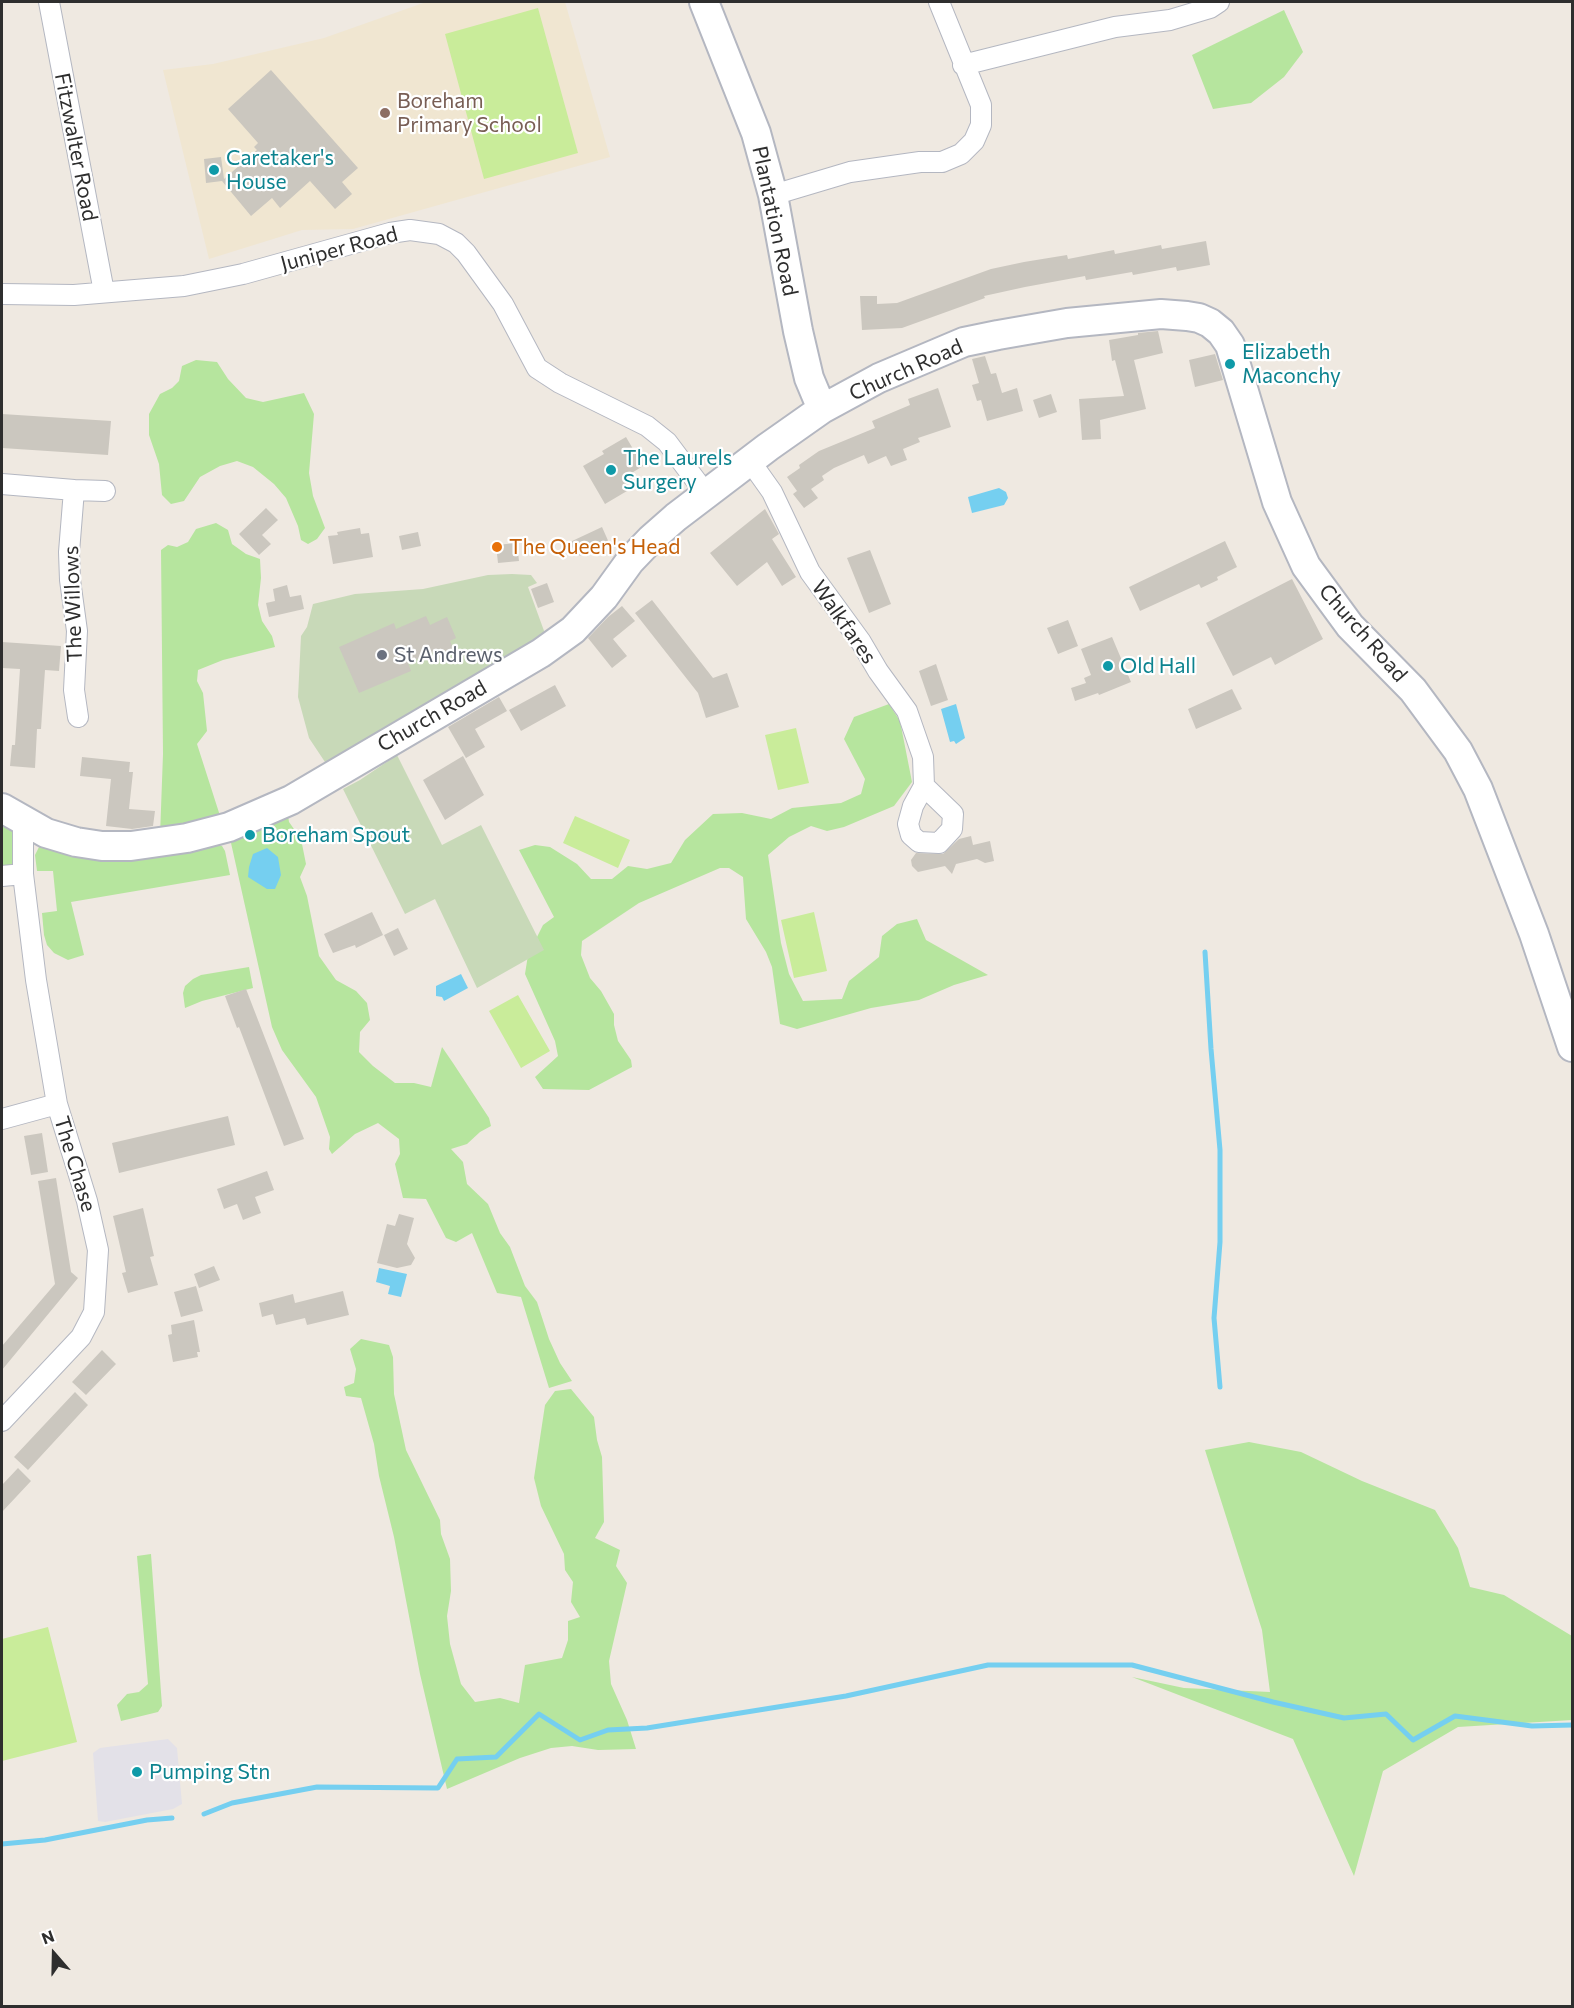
<!DOCTYPE html>
<html>
<head>
<meta charset="utf-8">
<style>
  body { margin:0 }
  #map { position:relative; width:1574px; height:2008px; overflow:hidden; background:#efe9e1; font-family:Commissioner,sans-serif }
  canvas { display:block }
  .frame { position:absolute; inset:0; border:3px solid #2e2e2e; pointer-events:none }
  .north { position:absolute; left:24px; top:1924px; width:60px; height:60px; -webkit-text-stroke:4px #fff; paint-order:stroke; rotate:340deg; font-size:16px; font-weight:700; line-height:24px; text-align:center; color:#2e2e2e }
  .north::after { content:''; display:block; margin:auto; width:21px; height:27px; background:#2e2e2e; clip-path:polygon(50% 0,100% 100%,50% 72%,0 100%) }
</style>
</head>
<body>
<div id="map">
<canvas width="1574" height="2008"></canvas>
<div class="frame"></div>
<div class="north">N</div>
</div>
<script>
const ctx = document.querySelector('canvas').getContext('2d');
ctx.lineJoin = 'round';
function fill(path, color) { ctx.fillStyle = color; ctx.fill(path, 'evenodd'); }
const shape = rows => new Path2D(rows.map(r => 'M' + r).join(''));
function strokePath(path, color, width, dash) { ctx.strokeStyle = color; ctx.lineWidth = width; ctx.lineCap = dash ? 'butt' : 'round'; ctx.setLineDash(dash || []); ctx.stroke(path); }
function label(font, color, halo, rows, align = 'center') {
  ctx.font = font + ' Commissioner,sans-serif'; ctx.lineWidth = 4.5; ctx.setLineDash([]); ctx.textBaseline = 'middle'; ctx.strokeStyle = halo; ctx.fillStyle = color; for (const [text, x, y, turn = 0] of rows) {
    ctx.save(); ctx.translate(x, y); ctx.rotate((+turn || 0) * Math.PI / 180); ctx.textAlign = isNaN(turn) ? turn : align; if (halo) ctx.strokeText(text, 0, 0); ctx.fillText(text, 0, 0); ctx.restore();
  }
}
fill(shape([
  [168,1739,177,1748,182,1804,173,1809,105,1822,98,1821,93,1753,100,1748]
]), '#e3e1e8');
fill(shape([
  [426,2,565,2,610,157,353,229,302,230,209,259,163,70,213,64,324,38]
]), '#f0e6d1');
fill(shape([
  [1284,10,1303,52,1284,77,1251,103,1213,109,1192,55],
  [196,360,217,362,228,379,246,398,263,402,304,393,314,414,309,473,313,496,325,528,317,539,308,544,301,540,298,526,286,498,274,484,253,467,237,461,220,466,200,477,184,501,171,504,162,495,159,464,149,435,149,414,160,394,172,388,179,381,182,366],
  [216,523,228,530,232,544,246,554,260,559,261,578,258,605,262,621,272,636,275,647,223,660,198,670,197,681,203,693,207,731,197,744,222,822,160,836,163,754,161,550,168,545,177,547,188,542,196,529],
  [889,704,900,721,912,782,894,806,844,827,827,831,811,826,789,837,768,855,781,943,789,974,803,1001,842,999,849,981,879,957,882,936,897,924,917,919,926,940,988,975,954,985,919,1000,871,1008,797,1029,780,1024,772,967,766,952,746,919,743,877,729,868,720,868,639,903,582,941,581,955,590,978,601,991,614,1014,614,1025,618,1041,631,1060,632,1067,589,1090,543,1089,535,1077,558,1056,555,1041,525,974,528,955,543,925,554,917,519,850,535,845,550,847,577,864,591,879,612,879,628,866,647,869,671,863,685,840,713,814,742,813,771,819,792,808,841,803,861,794,865,779,844,739,854,717],
  [2,808,23,820,16,865,2,867],
  [287,809,289,822,301,839,306,864,300,877,307,896,319,956,336,980,356,991,367,1003,370,1020,360,1032,359,1052,373,1066,395,1083,414,1083,431,1087,442,1047,453,1063,489,1118,491,1126,480,1132,467,1144,451,1149,463,1162,467,1184,488,1204,500,1233,510,1247,525,1286,537,1302,549,1339,560,1363,572,1381,549,1388,521,1297,497,1293,472,1233,456,1242,446,1238,426,1199,403,1198,395,1164,400,1154,399,1139,378,1123,355,1134,332,1154,329,1149,330,1137,316,1097,282,1050,272,1027,229,834],
  [44,844,175,854,218,845,222,846,225,851,230,875,71,902,84,955,68,960,54,953,47,945,44,935,42,913,57,911,53,871,37,871,35,855,39,847],
  [249,967,253,988,202,1001,185,1008,183,993,185,986,193,979,201,975],
  [361,1339,389,1345,393,1357,394,1394,406,1450,440,1520,441,1534,450,1559,451,1591,447,1616,450,1644,461,1684,475,1702,500,1698,519,1703,525,1665,562,1658,568,1640,568,1621,580,1617,571,1602,573,1582,565,1570,564,1554,541,1506,534,1478,545,1405,555,1391,571,1389,594,1417,597,1440,602,1457,604,1522,595,1538,620,1550,616,1566,627,1583,609,1661,611,1684,627,1720,636,1749,598,1750,572,1746,551,1748,520,1758,447,1789,420,1674,394,1537,379,1476,374,1444,361,1398,346,1396,344,1387,354,1383,356,1369,350,1349],
  [1249,1442,1301,1452,1362,1481,1435,1510,1458,1548,1470,1587,1504,1595,1572,1636,1572,1720,1458,1727,1383,1771,1354,1876,1293,1739,1132,1677,1184,1688,1270,1692,1262,1630,1205,1450],
  [151,1554,162,1706,158,1712,121,1721,117,1705,127,1694,139,1692,148,1684,137,1556]
]), '#b6e59e');
fill(shape([
  [512,574,531,575,537,583,528,587,547,639,329,768,309,738,298,697,301,636,307,627,313,604,355,594,423,589,488,575],
  [397,755,442,845,481,825,544,950,477,988,435,899,405,914,343,789,360,780]
]), '#c8d9b8');
fill(shape([
  [538,8,578,153,484,179,445,34],
  [796,728,809,783,778,790,765,735],
  [575,816,630,840,618,868,563,843],
  [814,912,827,971,794,978,781,920],
  [518,995,550,1051,521,1068,489,1011],
  [48,1627,77,1742,2,1761,2,1639]
]), '#c9ec9a');
fill(shape([
  [999,488,1006,492,1008,498,1004,505,972,513,968,497],
  [956,704,965,738,956,744,954,741,950,742,941,709],
  [267,848,278,857,281,875,275,889,267,889,248,877,249,867,253,854],
  [461,974,468,988,444,1001,442,997,436,996,436,986],
  [379,1268,407,1274,401,1297,388,1294,390,1286,376,1282]
]), '#75cff0');
strokePath(shape([
  [1205,952,1211,1049,1220,1150,1220,1242,1214,1318,1220,1387],
  [204,1814,232,1803,317,1787,438,1788,457,1759,496,1757,539,1714,580,1740,608,1730,647,1728,846,1696,988,1665,1132,1665,1273,1702,1344,1718,1386,1714,1413,1740,1455,1716,1532,1726,1572,1725],
  [2,1844,45,1840,147,1820,172,1818]
]), '#75cff0', 5);
fill(shape([
  [271,70,358,168,342,182,352,194,335,209,310,181,280,208,272,198,251,216,222,181,206,183,204,159,221,157,224,179,257,150,254,147,258,143,228,109],
  [1206,241,1210,265,1177,271,1176,267,1133,275,1132,272,1086,280,1085,276,1025,287,984,296,985,298,902,328,862,330,860,296,877,296,877,304,897,303,991,269,1024,262,1067,255,1068,259,1114,250,1115,254,1161,245,1162,249],
  [1158,331,1163,353,1134,360,1146,409,1100,420,1101,439,1082,440,1079,399,1124,396,1115,360,1112,361,1109,340,1138,335,1138,333],
  [1215,354,1223,380,1195,387,1189,360],
  [985,356,991,374,996,373,1002,393,1017,388,1023,411,987,421,981,400,977,401,972,385,979,383,972,359],
  [938,388,951,427,918,438,920,442,903,449,907,460,891,466,886,456,868,464,864,455,834,468,822,476,824,480,811,489,818,498,804,508,793,494,797,491,787,477,800,468,799,465,819,451,875,428,872,421,910,405,908,399],
  [1051,394,1057,412,1039,418,1033,400],
  [2,414,111,421,108,455,2,448],
  [626,437,643,466,630,474,633,479,623,485,627,491,605,504,583,466,604,454,602,451],
  [266,508,278,520,262,535,271,544,259,555,239,534],
  [765,509,779,534,772,539,796,577,782,586,767,562,737,586,710,553],
  [602,527,610,545,586,556,576,555,570,542],
  [360,528,361,534,369,533,373,557,333,564,328,536,338,535,337,532],
  [418,532,421,546,402,550,399,536],
  [1225,541,1237,567,1217,577,1218,580,1201,588,1199,584,1140,611,1129,587],
  [517,543,519,561,498,563,496,545],
  [870,550,891,604,869,613,847,558],
  [1292,579,1323,639,1275,665,1271,657,1233,676,1206,623],
  [547,583,554,602,538,608,531,589],
  [287,585,290,597,301,595,304,609,269,617,266,603,275,601,273,589],
  [652,600,713,678,727,673,739,707,706,718,698,693,635,613],
  [622,606,635,621,613,639,627,656,612,668,588,638,608,617],
  [426,616,430,625,447,617,456,638,450,641,455,653,440,660,436,651,408,663,411,671,359,693,339,647,394,623,396,629],
  [1068,620,1078,646,1058,654,1047,628],
  [1112,637,1131,682,1099,695,1098,693,1075,701,1071,688,1086,683,1084,678,1091,675,1081,649],
  [2,642,61,646,59,671,45,670,41,729,37,729,35,768,10,766,12,745,15,745,20,669,2,668],
  [936,664,948,700,931,706,919,671],
  [555,685,566,706,521,731,509,710],
  [1232,689,1242,709,1196,729,1188,709],
  [499,697,507,711,475,729,485,747,466,758,448,727],
  [463,756,484,795,445,820,423,780],
  [82,757,130,762,129,772,133,772,129,809,155,811,153,826,132,829,106,826,111,779,80,776],
  [971,836,973,845,990,841,994,861,985,863,977,859,956,864,952,874,945,866,918,872,912,866,911,860,916,853,943,854,959,839],
  [372,912,383,935,356,948,355,945,333,953,324,934],
  [398,928,408,949,394,956,384,935],
  [246,989,304,1139,284,1146,239,1027,237,1028,225,996],
  [228,1116,235,1145,119,1173,112,1143],
  [42,1133,48,1172,31,1175,24,1136],
  [267,1171,274,1190,255,1197,261,1213,243,1220,237,1204,224,1209,217,1189],
  [56,1178,71,1272,78,1278,2,1370,2,1346,55,1284,38,1181],
  [143,1208,154,1256,150,1257,158,1285,128,1293,122,1273,126,1272,113,1216],
  [399,1214,414,1218,407,1244,415,1258,411,1265,397,1268,377,1263,387,1224,395,1226],
  [214,1266,220,1280,199,1288,194,1274],
  [196,1286,203,1311,181,1317,174,1292],
  [343,1291,349,1315,307,1325,305,1318,276,1325,273,1314,262,1317,259,1303,293,1294,295,1303],
  [194,1320,200,1352,197,1352,198,1357,173,1362,168,1335,172,1334,171,1325],
  [102,1350,116,1364,86,1395,72,1382],
  [75,1392,88,1405,28,1470,14,1457],
  [18,1468,31,1481,2,1512,2,1485]
]), '#cbc7bf');
const street = shape([
  [49,2,104,292],
  [963,65,1115,27,1170,20,1210,8,1219,2],
  [773,195,850,172,920,162,942,162,961,154,974,141,981,125,981,105,939,2],
  [2,294,74,295,184,286,243,274,390,233,410,230,439,234,456,243,466,253,503,304,537,368,560,383,647,426,667,442,706,494],
  [750,461,772,492,810,572,861,642,878,671,907,711,923,757,924,786,913,806,908,824,911,835,919,842,939,843,952,829,953,814,924,786],
  [2,484,74,490,69,552,70,580,77,631,74,690,78,717],
  [74,490,105,491],
  [23,820,23,874],
  [2,876,23,874,36,980,57,1104,87,1201,98,1250,94,1312,81,1337,2,1421],
  [2,1119,57,1104]
]);
const secondary = shape([
  [704,2,756,133,773,195,798,331,809,378,822,409],
  [2,808,46,833,76,842,102,846,131,846,187,838,229,827,291,800,541,653,573,630,604,597,630,561,651,539,676,517,768,447,822,409,879,378,964,342,998,335,1067,323,1161,314,1187,316,1199,318,1210,323,1221,332,1230,345,1277,502,1306,566,1350,626,1413,690,1458,751,1478,789,1534,934,1572,1047]
]);
strokePath(street, '#b4b7c1', 22);
strokePath(secondary, '#b4b7c1', 32);
strokePath(street, '#fff', 20);
strokePath(secondary, '#fff', 28);
for (const [x, y, r, color] of [
  [385,113,6,"#8d6e63"],
  [214,170,6,"#0f9aa8"],
  [1230,364,6,"#0f9aa8"],
  [611,470,6,"#0f9aa8"],
  [497,547,6,"#e8710a"],
  [382,655,6,"#6b7280"],
  [1108,666,6,"#0f9aa8"],
  [250,835,6,"#0f9aa8"],
  [137,1772,6,"#0f9aa8"]
]) { const dot = new Path2D(); dot.arc(x, y, r, 0, 2 * Math.PI); ctx.fillStyle = color; ctx.fill(dot); strokePath(dot, '#fff', 2); }
label('21px', '#785e54', '#fff', [
  ["Boreham",397,101],
  ["Primary School",397,125]
], 'left');
label('21px', '#2e2e2e', '#fff', [
  ["Fitzwalter Road",76,147,79],
  ["Plantation Road",775,221,78],
  ["Juniper Road",339,249,-15],
  ["Church Road",906,370,-24],
  ["The Willows",73,604,-92],
  ["Walkfares",844,622,55],
  ["Church Road",1363,633,49],
  ["Church Road",432,716,-30],
  ["The Chase",75,1164,73]
]);
label('21px', '#0d838f', '#fff', [
  ["Caretaker's",226,158],
  ["House",226,182],
  ["Elizabeth",1242,352],
  ["Maconchy",1242,376],
  ["The Laurels",623,458],
  ["Surgery",623,482],
  ["Old Hall",1120,666],
  ["Boreham Spout",262,835],
  ["Pumping Stn",149,1772]
], 'left');
label('21px', '#c56008', '#fff', [
  ["The Queen's Head",509,547]
], 'left');
label('21px', '#5b616d', '#fff', [
  ["St Andrews",394,655]
], 'left');
</script>
</body>
</html>
